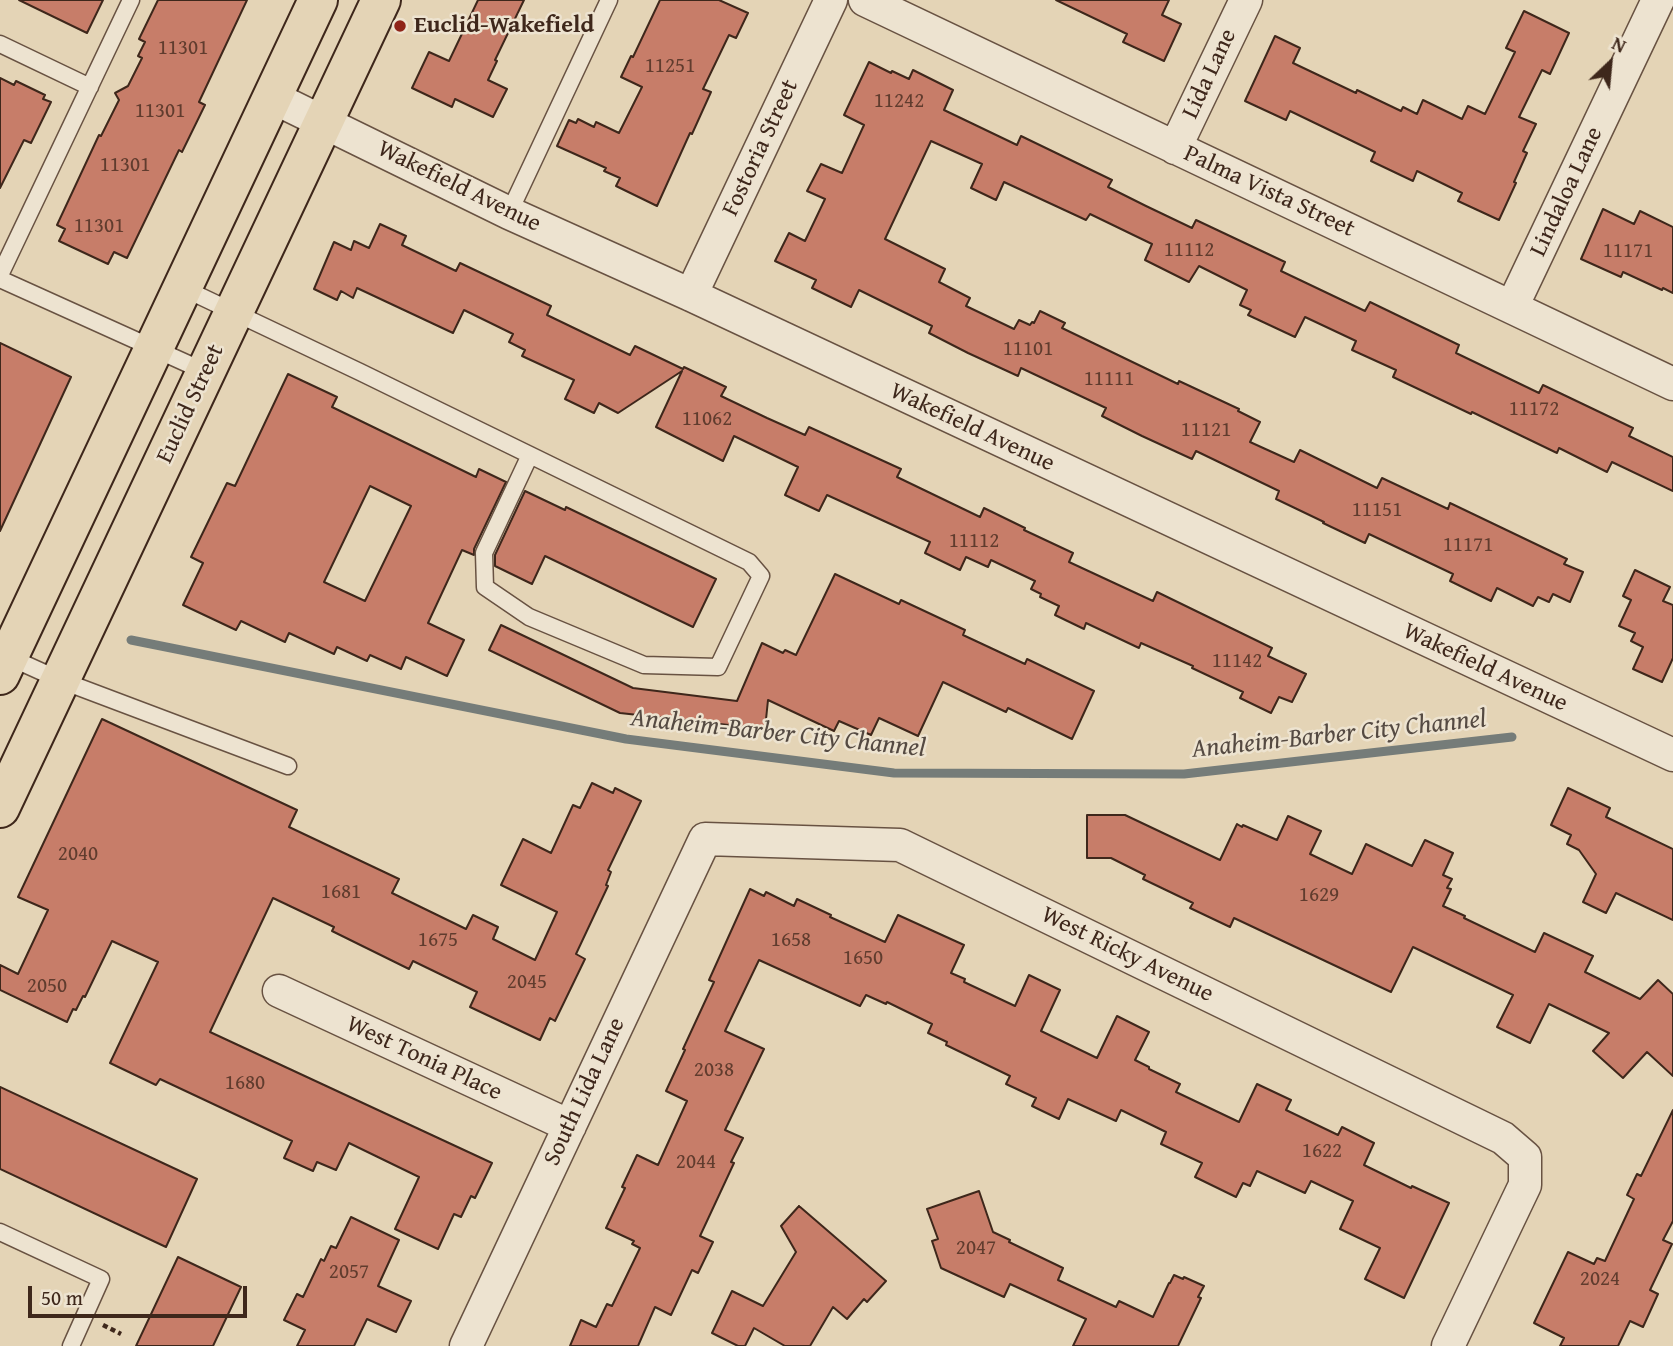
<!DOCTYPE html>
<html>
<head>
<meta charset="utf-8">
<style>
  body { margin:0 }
  #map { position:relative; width:1673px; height:1346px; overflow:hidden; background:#e4d4b6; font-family:"Gentium Book Plus",serif }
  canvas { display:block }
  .north { position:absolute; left:1575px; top:28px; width:70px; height:70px; -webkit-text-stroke:5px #ede3d0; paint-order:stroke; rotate:26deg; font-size:19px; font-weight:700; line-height:28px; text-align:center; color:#3e271b }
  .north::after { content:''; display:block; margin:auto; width:24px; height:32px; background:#3e271b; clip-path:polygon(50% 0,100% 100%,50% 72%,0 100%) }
  .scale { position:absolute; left:28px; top:1286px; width:219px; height:32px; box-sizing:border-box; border:4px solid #3e271b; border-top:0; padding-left:9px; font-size:21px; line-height:24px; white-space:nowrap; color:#3e271b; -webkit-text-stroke:5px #ede3d0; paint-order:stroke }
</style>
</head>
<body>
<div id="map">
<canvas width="1673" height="1346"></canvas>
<div class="north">N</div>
<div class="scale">50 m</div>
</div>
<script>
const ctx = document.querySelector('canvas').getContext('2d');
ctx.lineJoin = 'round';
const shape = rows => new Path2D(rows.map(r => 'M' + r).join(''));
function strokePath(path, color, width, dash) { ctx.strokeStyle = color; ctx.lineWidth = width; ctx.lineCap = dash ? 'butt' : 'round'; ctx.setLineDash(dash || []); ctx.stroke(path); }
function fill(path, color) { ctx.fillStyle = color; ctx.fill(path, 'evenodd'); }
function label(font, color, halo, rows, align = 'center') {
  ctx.font = font + ' "Gentium Book Plus",serif'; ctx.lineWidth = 5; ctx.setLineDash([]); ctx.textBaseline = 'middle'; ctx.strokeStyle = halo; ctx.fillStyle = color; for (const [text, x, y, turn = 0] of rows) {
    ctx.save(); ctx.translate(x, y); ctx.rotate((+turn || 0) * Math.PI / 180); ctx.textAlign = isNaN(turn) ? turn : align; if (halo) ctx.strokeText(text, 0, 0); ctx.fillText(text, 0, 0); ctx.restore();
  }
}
strokePath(shape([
  [131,640,626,739,894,773,1184,774,1512,737]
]), '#757c79', 9);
const building = shape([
  [19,0,103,0,87,33,19,0],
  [158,0,247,0,199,102,205,105,182,152,179,150,127,258,114,252,108,264,59,241,65,229,57,225,99,135,101,136,119,100,115,93,128,86,142,58,138,56,145,42,139,39,158,0],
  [478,0,524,0,495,60,497,61,488,80,507,89,493,117,455,99,452,107,412,88,429,52,449,61,478,0],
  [660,0,719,0,748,13,736,38,729,35,703,89,711,92,692,134,690,133,657,206,616,186,620,178,604,171,606,168,557,146,569,120,576,123,578,119,594,127,596,122,619,133,642,87,621,77,631,56,633,57,660,0],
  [1056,0,1169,0,1162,15,1181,24,1164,61,1123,42,1127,34,1056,0],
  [1524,11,1569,33,1550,74,1542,70,1519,117,1536,124,1523,151,1527,153,1514,182,1516,183,1499,220,1458,201,1462,193,1417,171,1413,181,1371,161,1375,152,1290,111,1286,120,1245,101,1275,36,1300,48,1293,63,1356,93,1357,90,1401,111,1403,107,1417,114,1423,100,1462,119,1468,106,1485,114,1515,52,1506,48,1524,11],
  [869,62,891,73,892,71,909,79,913,70,953,90,944,110,1017,145,1021,136,1112,180,1108,187,1146,206,1192,228,1196,220,1285,262,1281,271,1365,311,1370,302,1459,345,1456,353,1539,393,1543,385,1633,428,1629,436,1673,457,1673,491,1612,462,1607,472,1559,448,1557,453,1472,412,1471,414,1393,377,1396,370,1352,350,1356,341,1305,317,1295,337,1248,315,1251,310,1240,305,1247,290,1199,266,1189,282,1145,260,1152,244,1090,214,1086,220,1004,182,996,200,971,188,982,164,931,141,885,239,945,269,939,282,970,298,966,306,1014,329,1019,320,1030,325,1032,322,1034,323,1040,311,1065,323,1062,328,1178,384,1179,381,1239,409,1238,411,1260,422,1250,442,1294,462,1300,450,1377,488,1382,478,1448,509,1450,503,1567,559,1564,564,1583,572,1570,602,1553,594,1549,602,1538,597,1533,606,1497,588,1491,601,1450,581,1453,574,1369,534,1365,543,1323,523,1324,522,1276,499,1279,491,1196,451,1192,459,1142,436,1102,416,1106,408,1021,368,1018,376,968,353,929,333,932,326,859,290,851,307,812,288,816,280,775,261,789,233,805,241,825,199,807,191,821,164,842,173,864,125,844,115,869,62],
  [0,78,14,85,16,81,45,95,43,99,51,102,31,143,24,140,0,188,0,78],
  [1603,209,1634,224,1640,211,1673,227,1673,293,1663,288,1662,290,1623,272,1621,277,1581,259,1603,209],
  [380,224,406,236,402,245,456,271,460,263,551,306,547,315,630,355,635,346,683,369,684,367,726,387,721,396,767,418,805,435,809,427,901,469,897,477,980,517,984,508,1025,528,1024,530,1073,553,1069,562,1153,601,1157,592,1272,648,1268,656,1306,674,1292,702,1279,697,1271,713,1240,698,1243,692,1192,668,1193,666,1141,643,1139,648,1086,623,1084,629,1055,615,1059,606,1040,597,1041,594,1031,589,1035,581,991,560,988,567,966,557,960,570,925,553,930,542,827,495,819,511,785,495,798,467,734,436,723,461,656,427,682,371,618,413,599,403,594,413,565,399,574,380,522,356,525,350,509,342,513,334,464,310,453,333,357,288,353,298,341,291,337,300,314,289,334,242,351,250,354,241,369,248,380,224],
  [0,343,71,377,0,531,0,343],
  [288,374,337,397,332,407,476,477,479,469,506,482,474,549,474,555,462,550,428,623,464,640,447,676,406,657,401,669,370,655,367,661,337,647,334,654,289,633,285,642,241,621,236,630,183,605,203,563,191,557,227,483,235,486,288,374],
  [370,486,411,506,365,601,324,582,370,486],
  [525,491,565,510,566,507,716,579,693,627,545,556,532,584,495,566,495,555,525,491],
  [1635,570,1670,587,1663,601,1673,605,1673,658,1662,682,1633,669,1643,647,1631,641,1635,633,1619,626,1631,600,1623,596,1635,570],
  [835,574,899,604,901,600,965,630,963,635,1025,664,1027,659,1094,691,1072,739,1008,708,1006,712,943,682,918,736,879,718,871,735,839,721,834,731,768,700,765,729,620,713,489,650,501,625,633,688,737,701,762,643,783,653,785,650,796,655,835,574],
  [102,719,297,810,289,827,399,879,392,893,466,929,473,915,498,927,493,939,535,960,557,912,501,885,523,839,551,853,573,805,580,808,592,783,613,793,615,788,641,801,608,870,611,872,606,885,608,886,576,954,585,959,555,1021,550,1018,540,1040,470,1007,477,992,413,961,409,969,332,931,334,927,273,898,210,1032,492,1163,475,1198,471,1196,461,1217,454,1214,438,1249,395,1229,419,1177,349,1143,336,1170,317,1162,313,1171,284,1158,292,1141,160,1079,156,1085,110,1063,158,962,112,941,85,997,83,996,76,1010,73,1009,67,1022,0,990,0,965,18,974,48,910,18,897,102,719],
  [1568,788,1610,808,1606,817,1673,849,1673,920,1616,893,1606,913,1583,902,1596,874,1579,850,1567,844,1571,835,1551,825,1568,788],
  [1087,815,1125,815,1220,860,1237,824,1242,827,1243,825,1277,840,1288,816,1321,831,1310,854,1352,874,1366,844,1412,866,1425,840,1453,853,1443,875,1452,879,1447,888,1451,889,1443,906,1465,916,1464,918,1535,952,1544,933,1593,956,1585,972,1640,999,1658,980,1673,994,1673,1076,1647,1052,1623,1078,1593,1051,1609,1033,1549,1004,1530,1043,1497,1027,1513,995,1413,947,1391,992,1234,918,1230,927,1190,908,1193,903,1143,879,1145,875,1111,858,1087,858,1087,815],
  [750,889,764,896,766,892,794,906,797,899,831,915,830,917,885,942,898,915,964,945,951,973,965,979,964,982,1015,1006,1029,975,1060,990,1041,1031,1097,1058,1117,1016,1149,1032,1135,1060,1149,1067,1149,1069,1180,1084,1176,1092,1239,1122,1257,1084,1291,1100,1286,1110,1338,1135,1342,1127,1374,1143,1364,1165,1411,1188,1412,1186,1449,1203,1404,1298,1365,1279,1380,1248,1340,1229,1353,1201,1311,1181,1305,1193,1257,1171,1250,1186,1243,1183,1236,1197,1195,1177,1202,1163,1161,1144,1166,1132,1121,1110,1116,1121,1068,1099,1059,1119,1032,1106,1036,1098,1006,1084,1010,1076,946,1045,947,1042,928,1033,932,1024,887,1002,886,1004,866,995,860,1006,759,960,725,1031,764,1049,725,1130,743,1138,731,1162,734,1163,700,1236,713,1242,698,1273,692,1270,671,1315,655,1307,638,1346,570,1346,581,1320,596,1327,607,1304,612,1306,640,1248,632,1244,634,1241,606,1228,625,1188,622,1187,637,1155,658,1165,687,1101,666,1091,685,1050,683,1049,714,982,709,980,750,889],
  [0,1087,197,1179,166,1247,0,1169,0,1087],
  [1673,1110,1673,1221,1663,1240,1672,1244,1650,1290,1658,1294,1643,1327,1630,1321,1618,1346,1560,1346,1564,1338,1534,1323,1568,1252,1594,1264,1597,1258,1605,1261,1634,1199,1627,1195,1637,1174,1641,1176,1673,1110],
  [979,1191,993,1232,1010,1240,1009,1242,1063,1268,1058,1280,1116,1307,1119,1301,1153,1317,1169,1283,1170,1283,1174,1275,1183,1279,1184,1277,1204,1286,1198,1297,1201,1298,1178,1346,1073,1346,1086,1319,1010,1284,1004,1297,941,1268,932,1241,938,1239,927,1209,979,1191],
  [799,1206,886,1281,867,1302,864,1299,847,1319,833,1307,810,1346,785,1346,754,1328,745,1346,738,1346,712,1333,732,1291,763,1306,796,1252,781,1226,799,1206],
  [351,1217,399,1240,378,1286,411,1301,396,1332,367,1319,354,1346,297,1346,305,1330,284,1320,297,1294,303,1297,321,1259,324,1261,331,1246,336,1248,351,1217],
  [178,1257,241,1287,213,1346,136,1346,178,1257]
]);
fill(building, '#c77d69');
strokePath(building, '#3e271b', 2);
const service = shape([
  [0,44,90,87],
  [509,213,609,0],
  [0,275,131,0],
  [0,279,206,372],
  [183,288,360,372,749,562,761,576,718,667,644,665,529,617,485,587,484,553,530,455],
  [9,657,60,680,288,766],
  [0,1232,101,1279,71,1346]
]);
const minor = shape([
  [865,0,1673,384],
  [272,97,509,213,691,295,1673,755],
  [1175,148,1246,0],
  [691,295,831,0],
  [1512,307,1658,0],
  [279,991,570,1126],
  [466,1346,705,839,900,845,1503,1138,1525,1157,1525,1185,1448,1346]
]);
const primary = shape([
  [0,675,318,0],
  [0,808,381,0]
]);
strokePath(service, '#685242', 19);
strokePath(minor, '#685242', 35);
strokePath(primary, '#3e271b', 42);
strokePath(shape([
  [103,1325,121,1334]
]), '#3e271b', 4.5, [5, 3.5]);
strokePath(service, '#ede3d0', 16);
strokePath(minor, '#ede3d0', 32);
strokePath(primary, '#e4d4b6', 38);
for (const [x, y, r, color] of [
  [400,26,7,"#8f2418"]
]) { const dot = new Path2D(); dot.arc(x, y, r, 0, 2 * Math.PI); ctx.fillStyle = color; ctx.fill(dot); strokePath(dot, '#ede3d0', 2.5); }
label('21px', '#603c2e', null, [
  ["11301",183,49],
  ["11251",670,67],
  ["11242",899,102],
  ["11301",160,112],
  ["11301",125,166],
  ["11301",99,227],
  ["11112",1189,251],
  ["11171",1628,252],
  ["11101",1028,350],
  ["11111",1109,380],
  ["11172",1534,410],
  ["11062",707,420],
  ["11121",1206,431],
  ["11151",1377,511],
  ["11112",974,542],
  ["11171",1468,546],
  ["11142",1237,662],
  ["2040",78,855],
  ["1681",341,893],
  ["1629",1319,896],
  ["1675",438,941],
  ["1658",791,941],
  ["1650",863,959],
  ["2045",527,983],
  ["2050",47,987],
  ["2038",714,1071],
  ["1680",245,1084],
  ["1622",1322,1152],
  ["2044",696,1163],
  ["2047",976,1249],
  ["2057",349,1273],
  ["2024",1600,1280]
]);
label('bold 24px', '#3e271b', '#ede3d0', [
  ["Euclid-Wakefield",414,26]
], 'left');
label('24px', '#3e271b', '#ede3d0', [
  ["Lida Lane",1210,74,-65],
  ["Fostoria Street",761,148,-65],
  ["Wakefield Avenue",459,187,26],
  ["Palma Vista Street",1269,192,25],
  ["Lindaloa Lane",1567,192,-65],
  ["Euclid Street",191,404,-65],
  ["Wakefield Avenue",972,428,25],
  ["Wakefield Avenue",1485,668,25],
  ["West Ricky Avenue",1127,955,26],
  ["West Tonia Place",424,1059,25],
  ["South Lida Lane",585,1092,-65]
]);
label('italic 26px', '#554a42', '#ede3d0', [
  ["Anaheim-Barber City Channel",778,734,6],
  ["Anaheim-Barber City Channel",1339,735,-6]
]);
</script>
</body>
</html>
